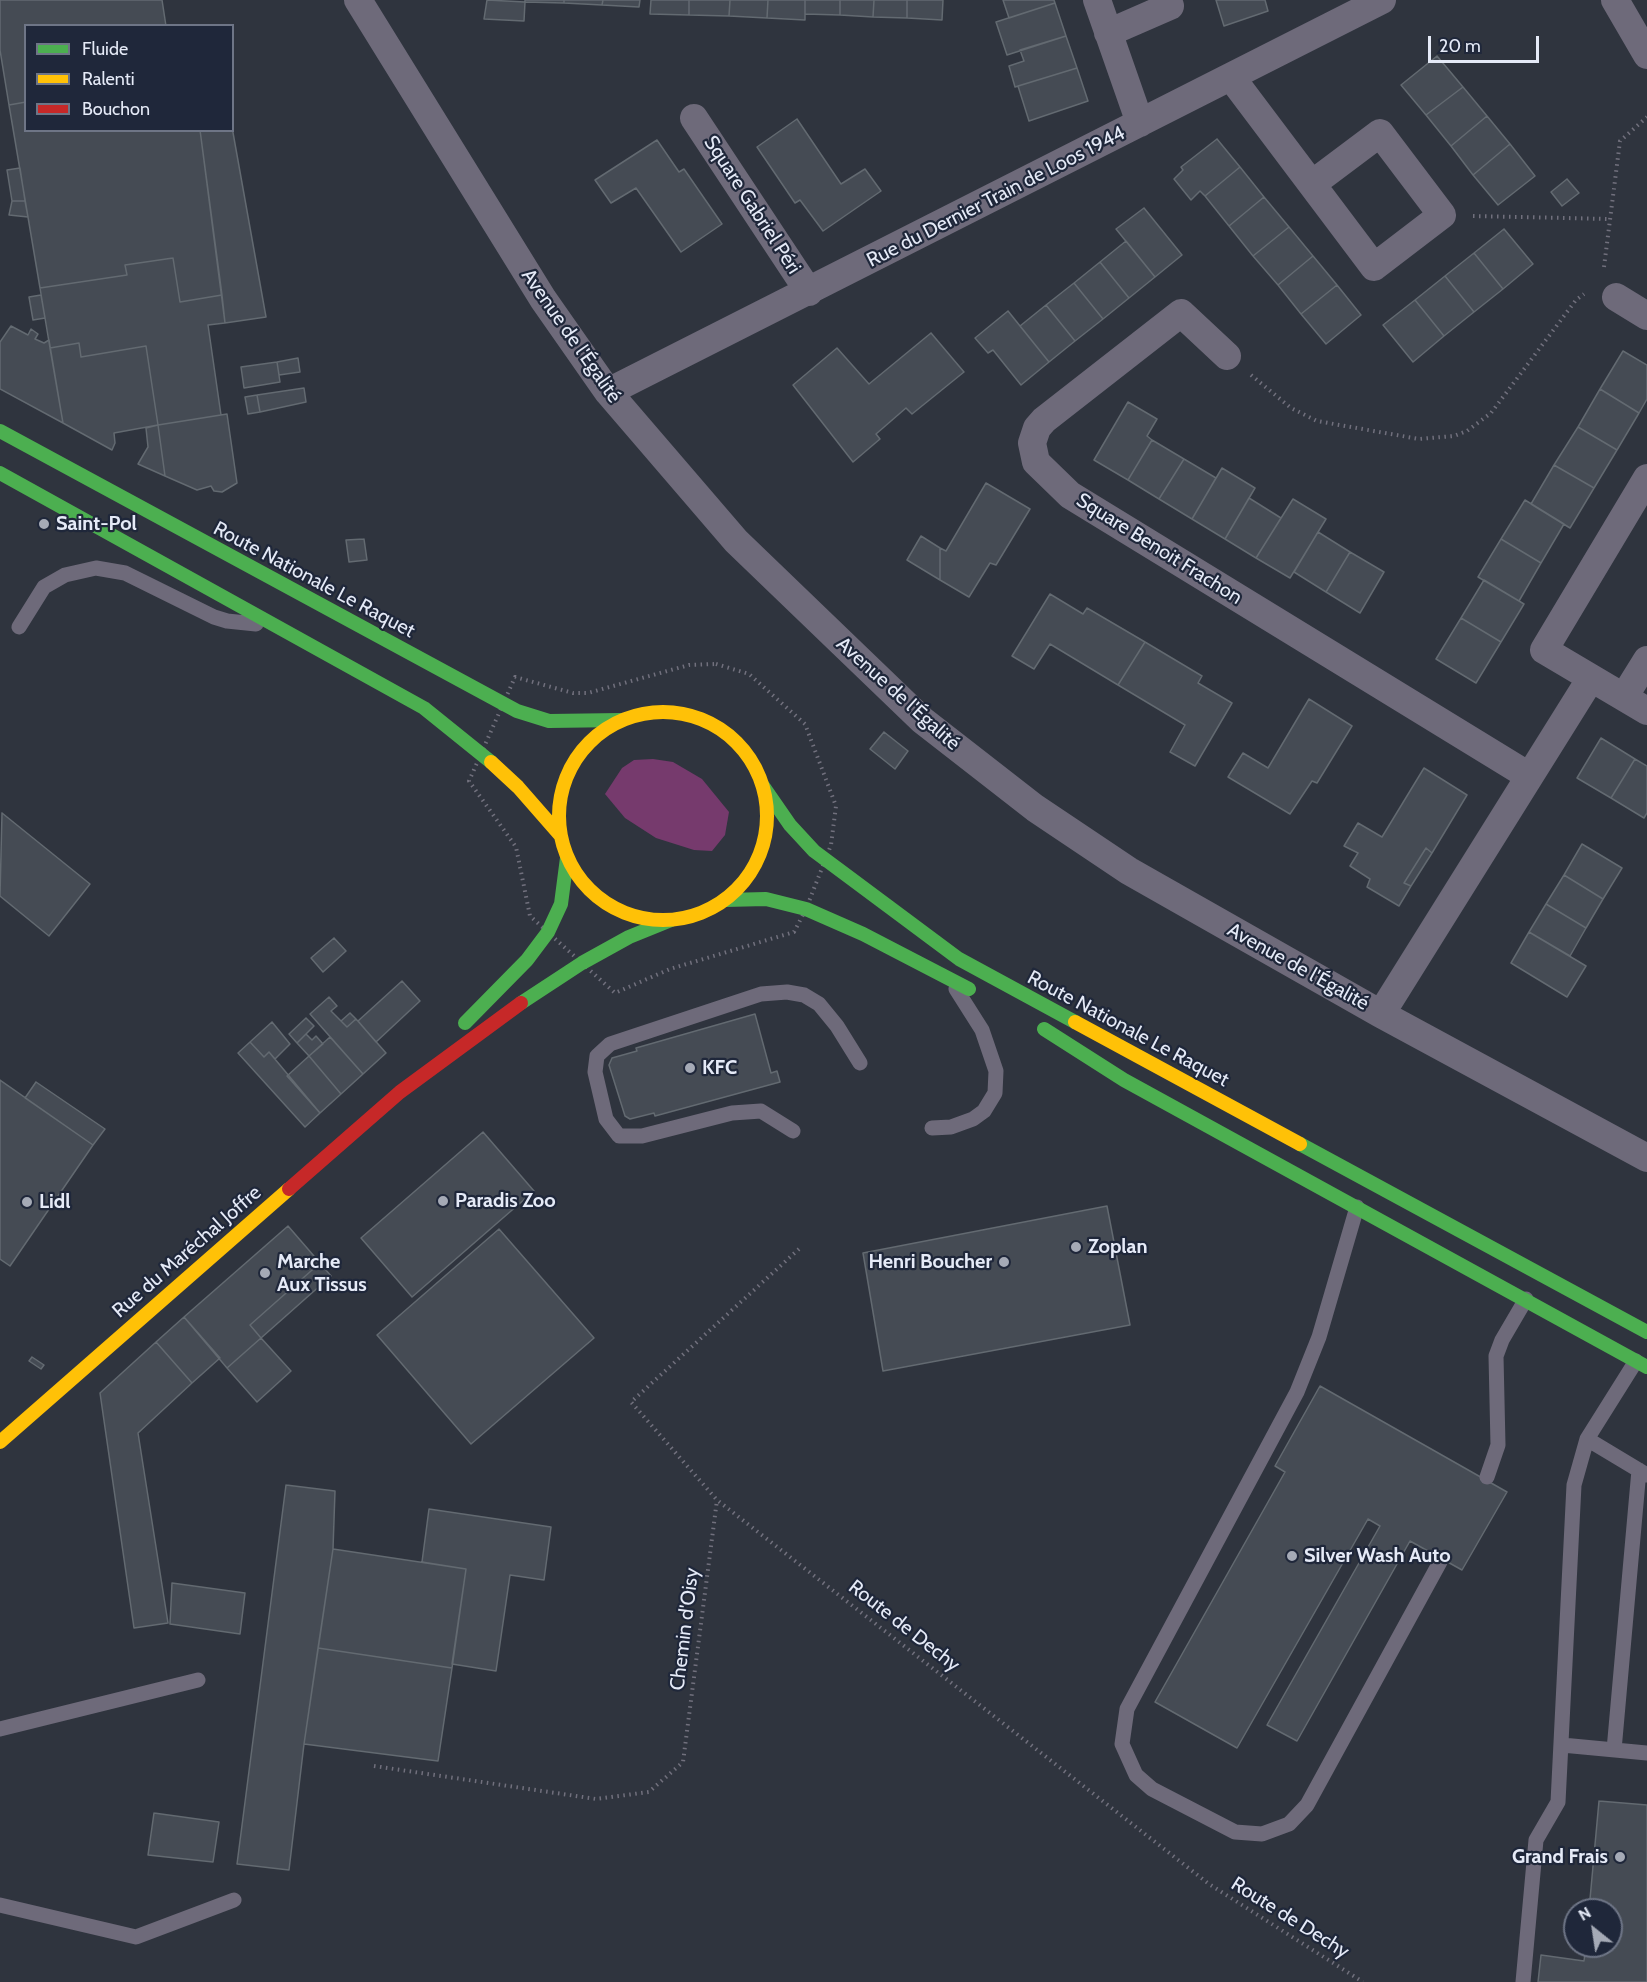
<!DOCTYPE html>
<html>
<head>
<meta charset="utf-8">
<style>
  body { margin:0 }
  #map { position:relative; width:1647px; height:1982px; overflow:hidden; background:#2f343e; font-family:Cabin,sans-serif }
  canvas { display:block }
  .legend { position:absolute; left:24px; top:24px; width:210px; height:108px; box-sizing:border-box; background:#1f273a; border:2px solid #6e7586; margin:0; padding:8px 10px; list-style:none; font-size:18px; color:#e5eaf7 }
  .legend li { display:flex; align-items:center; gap:12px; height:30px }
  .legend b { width:30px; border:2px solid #6e7586 }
  .north { position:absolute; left:1563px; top:1898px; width:60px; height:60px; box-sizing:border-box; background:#1f273a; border:2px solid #6e7586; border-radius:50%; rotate:330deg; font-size:16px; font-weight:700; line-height:24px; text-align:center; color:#e5eaf7 }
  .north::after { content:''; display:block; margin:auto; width:21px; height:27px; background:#a5aab6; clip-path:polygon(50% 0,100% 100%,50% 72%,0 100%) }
  .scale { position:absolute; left:1428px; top:36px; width:111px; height:27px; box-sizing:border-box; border:3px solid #e5eaf7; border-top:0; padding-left:8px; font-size:18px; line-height:21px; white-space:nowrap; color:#e5eaf7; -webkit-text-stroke:4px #1f273a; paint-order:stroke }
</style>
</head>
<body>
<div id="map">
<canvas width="1647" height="1982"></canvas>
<ul class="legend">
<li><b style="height:8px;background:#4caf50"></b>Fluide</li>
<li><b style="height:8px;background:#ffc107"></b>Ralenti</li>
<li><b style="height:8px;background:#c62828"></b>Bouchon</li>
</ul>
<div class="north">N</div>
<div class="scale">20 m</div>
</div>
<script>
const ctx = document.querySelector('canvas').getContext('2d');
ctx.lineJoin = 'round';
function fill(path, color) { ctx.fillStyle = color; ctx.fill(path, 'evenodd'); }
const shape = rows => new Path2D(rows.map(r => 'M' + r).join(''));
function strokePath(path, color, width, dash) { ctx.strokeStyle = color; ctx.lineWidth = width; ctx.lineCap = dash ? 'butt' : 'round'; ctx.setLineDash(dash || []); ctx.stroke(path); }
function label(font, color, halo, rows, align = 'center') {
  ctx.font = font + ' Cabin,sans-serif'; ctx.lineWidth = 4.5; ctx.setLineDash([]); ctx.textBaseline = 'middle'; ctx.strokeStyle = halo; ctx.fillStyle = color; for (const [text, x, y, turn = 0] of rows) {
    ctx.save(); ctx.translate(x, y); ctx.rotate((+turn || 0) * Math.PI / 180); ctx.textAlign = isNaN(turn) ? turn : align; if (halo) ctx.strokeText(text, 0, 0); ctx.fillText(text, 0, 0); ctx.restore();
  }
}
fill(shape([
  [653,759,673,762,702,779,729,812,725,835,712,851,694,850,656,838,625,818,605,794,622,768,634,760]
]), '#763a6d');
const building = shape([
  [0,0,162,0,166,26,26,26,26,102,9,105,0,50,0,0],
  [487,0,525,2,524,21,484,19,487,0],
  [525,0,564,0,564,3,525,2,525,0],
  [564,0,603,0,602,5,564,3,564,0],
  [603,0,640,0,639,7,602,5,603,0],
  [651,0,689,0,689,15,650,14,651,0],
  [689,0,730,0,729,16,689,15,689,0],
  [730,0,768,0,767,18,729,16,730,0],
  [768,0,805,0,805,20,767,18,768,0],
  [805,0,840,0,840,15,805,14,805,0],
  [840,0,874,0,873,17,840,15,840,0],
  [874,0,907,0,907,18,873,17,874,0],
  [907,0,943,0,942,20,907,18,907,0],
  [1003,0,1054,0,1055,3,1009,18,1003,0],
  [1216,0,1265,0,1268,11,1224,26,1216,0],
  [1055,3,1066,36,1007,55,996,22,1055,3],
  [1066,36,1077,68,1015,87,1009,66,1024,61,1020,50,1066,36],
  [1437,56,1463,87,1426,115,1401,85,1437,56],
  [1077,68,1088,101,1029,121,1018,86,1077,68],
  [1463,87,1487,116,1451,146,1426,115,1463,87],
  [26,102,26,130,200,130,222,295,180,302,173,258,125,265,127,275,40,288,9,105,26,102],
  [1487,116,1510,144,1473,175,1451,146,1487,116],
  [797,119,841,184,865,169,881,191,823,231,800,200,795,203,757,147,797,119],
  [232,127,266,317,225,323,200,130,232,130,232,127],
  [1217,139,1240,167,1205,196,1200,191,1191,200,1174,179,1183,170,1181,167,1217,139],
  [657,140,679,172,684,169,722,224,681,252,636,188,611,203,595,180,657,140],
  [1510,144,1535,176,1498,205,1473,175,1510,144],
  [1240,167,1264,197,1229,226,1205,196,1240,167],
  [20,168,25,201,12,201,7,170,20,168],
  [1567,179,1579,193,1562,206,1551,192,1567,179],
  [1264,197,1289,227,1253,256,1229,226,1264,197],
  [12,201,25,201,28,217,9,215,12,201],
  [1144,208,1182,255,1155,277,1116,229,1144,208],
  [1289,227,1313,256,1278,285,1253,256,1289,227],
  [1504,229,1533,264,1503,289,1474,253,1504,229],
  [1126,241,1155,277,1129,298,1100,262,1126,241],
  [1474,253,1503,289,1474,312,1445,276,1474,253],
  [1313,256,1337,285,1301,314,1278,285,1313,256],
  [173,258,180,302,222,295,225,323,208,325,221,415,158,425,146,346,81,357,79,343,50,348,40,288,127,275,125,265,173,258],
  [1100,262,1129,298,1103,319,1074,283,1100,262],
  [1445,276,1474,312,1444,336,1415,300,1445,276],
  [1074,283,1103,319,1075,341,1046,305,1074,283],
  [1337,285,1361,315,1326,344,1301,314,1337,285],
  [41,295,45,318,33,320,29,297,41,295],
  [1415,300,1444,336,1413,362,1383,325,1415,300],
  [1046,305,1075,341,1049,362,1020,326,1046,305],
  [1008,311,1049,362,1021,385,993,350,988,353,975,338,1008,311],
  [11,326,28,335,31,329,38,334,35,339,44,343,49,340,63,423,0,389,0,342,11,326],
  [931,333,964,372,912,414,906,408,876,434,880,439,853,462,793,385,837,348,869,384,931,333],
  [79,343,81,357,146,346,158,425,114,433,115,443,112,450,63,423,50,348,79,343],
  [1623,351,1647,365,1647,399,1639,413,1600,389,1623,351],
  [298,358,300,372,279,375,277,362,298,358],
  [277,362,280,382,244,388,241,367,277,362],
  [304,388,306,402,260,412,257,395,304,388],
  [1600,389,1639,413,1617,450,1578,427,1600,389],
  [257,395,260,412,248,414,245,397,257,395],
  [1128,402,1157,419,1147,436,1152,440,1128,480,1094,460,1128,402],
  [227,414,237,483,222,492,214,491,211,486,197,490,165,476,158,425,227,414],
  [158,425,165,476,138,464,148,447,146,428,158,425],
  [1578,427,1617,450,1594,488,1554,465,1578,427],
  [1152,440,1184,459,1159,499,1128,480,1152,440],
  [1184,459,1216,478,1192,519,1159,499,1184,459],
  [1554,465,1594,488,1570,528,1531,504,1554,465],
  [1222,468,1255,488,1225,539,1192,519,1222,468],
  [986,483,1030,509,996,565,990,563,969,597,940,580,940,548,946,551,986,483],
  [1249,498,1281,518,1256,558,1225,539,1249,498],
  [1293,499,1326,519,1290,578,1256,558,1293,499],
  [1525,500,1564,524,1541,563,1501,539,1525,500],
  [1318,532,1350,552,1326,592,1294,572,1318,532],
  [921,536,940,548,940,580,907,560,921,536],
  [364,539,367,560,349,562,346,540,364,539],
  [1501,539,1541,563,1519,601,1478,577,1501,539],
  [1350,552,1384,572,1360,613,1326,592,1350,552],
  [1484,580,1524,604,1501,642,1461,618,1484,580],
  [1050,594,1083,614,1087,608,1145,642,1118,685,1050,644,1034,669,1012,656,1050,594],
  [1461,618,1501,642,1476,683,1436,659,1461,618],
  [1145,642,1202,676,1198,683,1232,703,1195,766,1170,752,1185,725,1118,685,1145,642],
  [1309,699,1352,726,1317,783,1312,781,1290,814,1228,777,1243,753,1268,768,1309,699],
  [884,732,908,751,895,769,870,749,884,732],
  [1601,738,1635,759,1611,798,1577,778,1601,738],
  [1635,759,1647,766,1647,813,1644,818,1611,798,1635,759],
  [1424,768,1467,795,1432,853,1426,848,1404,883,1411,886,1399,906,1367,887,1370,879,1350,866,1358,853,1344,846,1358,823,1382,837,1424,768],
  [2,813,90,884,49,936,0,896,2,813],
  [1582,844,1622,868,1603,899,1564,875,1582,844],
  [1426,848,1432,853,1411,886,1404,883,1426,848],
  [1564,875,1603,899,1586,928,1546,904,1564,875],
  [1546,904,1586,928,1570,956,1529,932,1546,904],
  [1529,932,1586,966,1567,997,1511,963,1529,932],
  [334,938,346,951,323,972,311,958,334,938],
  [402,981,420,1001,376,1042,358,1021,402,981],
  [329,997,337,1006,331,1011,347,1027,356,1019,386,1053,363,1074,310,1014,329,997],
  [350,1013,356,1019,347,1027,341,1021,350,1013],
  [755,1014,771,1073,777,1071,780,1082,655,1116,654,1113,630,1119,625,1116,609,1065,612,1058,637,1051,636,1048,755,1014],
  [306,1018,314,1026,297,1043,289,1034,306,1018],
  [272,1022,290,1044,275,1059,269,1052,264,1057,250,1042,272,1022],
  [306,1034,312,1040,316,1036,323,1044,309,1056,297,1043,306,1034],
  [330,1037,363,1074,341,1094,309,1056,330,1037],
  [250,1042,264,1057,269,1052,320,1113,305,1127,238,1053,250,1042],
  [309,1056,341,1094,320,1113,287,1076,309,1056],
  [0,1080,93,1145,10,1266,0,1259,0,1080],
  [36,1082,105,1129,93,1145,25,1098,36,1082],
  [483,1132,534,1191,412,1297,361,1238,483,1132],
  [1107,1206,1130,1325,883,1371,863,1253,1107,1206],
  [288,1226,320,1263,250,1325,261,1338,227,1368,184,1317,288,1226],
  [499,1229,594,1338,471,1444,377,1335,499,1229],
  [320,1263,331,1276,261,1338,250,1325,320,1263],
  [184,1317,220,1358,192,1383,156,1342,184,1317],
  [261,1338,291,1371,257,1402,227,1368,261,1338],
  [156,1342,192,1383,138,1433,168,1623,134,1628,100,1393,156,1342],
  [32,1357,44,1365,41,1369,29,1361,32,1357],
  [1320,1386,1507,1492,1462,1570,1410,1541,1297,1741,1267,1725,1380,1526,1368,1519,1237,1748,1155,1702,1285,1472,1275,1466,1320,1386],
  [286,1485,335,1491,333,1549,304,1744,289,1870,237,1864,286,1485],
  [429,1509,551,1527,544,1580,510,1575,496,1671,452,1664,466,1569,422,1562,429,1509],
  [333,1549,466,1569,452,1668,318,1648,333,1549],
  [172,1583,245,1593,240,1634,170,1624,172,1583],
  [318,1648,452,1668,438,1761,304,1744,318,1648],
  [1599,1801,1647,1805,1647,1982,1538,1982,1541,1955,1584,1961,1586,1946,1611,1946,1611,1910,1589,1910,1599,1801],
  [154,1813,219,1822,213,1862,148,1855,154,1813]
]);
fill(building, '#454b54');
strokePath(building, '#636a71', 1.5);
strokePath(shape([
  [1473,216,1610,219],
  [1604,267,1620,141,1647,117],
  [1251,375,1291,408,1317,421,1419,439,1454,436,1467,431,1491,413,1576,300,1584,294],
  [716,664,749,674,805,724,836,806,831,845,806,909,794,932,670,969,615,993,530,916,516,847,469,781,515,677,573,693,588,693,689,665,716,664],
  [799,1249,631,1402,717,1500,1209,1884,1363,1982],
  [374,1766,596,1799,649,1792,683,1762,717,1500]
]), '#71707d', 4, [1.5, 4.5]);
strokePath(shape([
  [19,627,44,587,65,575,96,568,125,573,214,617,227,621,256,624],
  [932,1128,951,1127,973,1119,984,1111,995,1093,996,1071,982,1030,956,989],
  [793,1131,761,1111,732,1113,642,1136,619,1136,606,1119,595,1072,597,1056,610,1044,761,994,787,992,804,995,819,1004,837,1026,860,1063],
  [1357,1207,1319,1337,1297,1392,1127,1709,1122,1744,1136,1775,1152,1789,1235,1832,1262,1834,1289,1824,1307,1805,1440,1562],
  [1587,1439,1647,1475],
  [1487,1477,1498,1445,1496,1356,1502,1340,1526,1299],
  [0,1729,198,1680],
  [1562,1745,1647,1753],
  [1614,1750,1639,1470],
  [0,1905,136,1937,234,1900],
  [1523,1982,1536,1840,1558,1802,1574,1485,1587,1439,1636,1361]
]), '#6e6a7a', 15);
strokePath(shape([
  [358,0,543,299,608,392,736,541,922,720,1035,808,1129,871,1381,1014,1647,1158],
  [1097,0,1140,123],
  [1615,0,1647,55],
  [1108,33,1170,6,1168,0],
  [1231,77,1374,267,1442,215,1380,133,1312,184],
  [694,118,809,292],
  [1616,297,1647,316],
  [1227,356,1181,313,1044,420,1037,428,1032,443,1036,462,1070,495,1529,776],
  [608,392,1382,0],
  [1647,478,1544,650,1647,711],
  [1624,697,1647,660],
  [1381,1014,1591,678]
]), '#6e6a7a', 28);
strokePath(shape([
  [0,431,517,711,549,721,621,720],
  [0,473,424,708,491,762],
  [763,786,790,825,814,851,959,959,1075,1022],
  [725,900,766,899,806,909,863,934,969,989],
  [521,1003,582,963,629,937,671,920],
  [465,1023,527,960,548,932,561,904,567,858],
  [1044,1029,1124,1080,1647,1367],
  [1300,1144,1647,1332]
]), '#4caf50', 14);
strokePath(shape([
  '559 816a104 104 0 1 1 208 0a104 104 0 1 1-208 0Z',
  [491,762,518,787,560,835],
  [1075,1022,1300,1144],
  [0,1442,289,1189]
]), '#ffc107', 14);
strokePath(shape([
  [289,1189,400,1092,521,1003]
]), '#c62828', 14);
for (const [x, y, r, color] of [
  [44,524,6,"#a5aab6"],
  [690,1068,6,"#a5aab6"],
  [443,1201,6,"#a5aab6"],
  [27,1202,6,"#a5aab6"],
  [1076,1247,6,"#a5aab6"],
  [1004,1262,6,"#a5aab6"],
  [265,1273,6,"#a5aab6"],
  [1292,1556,6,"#a5aab6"],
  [1620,1857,6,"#a5aab6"]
]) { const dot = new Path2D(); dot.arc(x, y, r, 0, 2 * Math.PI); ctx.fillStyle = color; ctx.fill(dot); strokePath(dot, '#1f273a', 2); }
label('20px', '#e5eaf7', '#1f273a', [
  ["Rue du Dernier Train de Loos 1944",996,197,-27],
  ["Square Gabriel Péri",752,205,57],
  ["Avenue de l'Égalité",571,336,55],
  ["Square Benoit Frachon",1159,549,32],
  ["Route Nationale Le Raquet",314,580,28],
  ["Avenue de l'Égalité",898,694,42],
  ["Avenue de l'Égalité",1298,967,29],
  ["Route Nationale Le Raquet",1128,1029,28],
  ["Rue du Maréchal Joffre",187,1252,-41],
  ["Route de Dechy",904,1626,38],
  ["Chemin d'Oisy",685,1629,-83],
  ["Route de Dechy",1290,1918,32]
]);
label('bold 20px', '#e5eaf7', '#1f273a', [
  ["Saint-Pol",56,524],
  ["KFC",702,1068],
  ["Paradis Zoo",455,1201],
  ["Lidl",39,1202],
  ["Zoplan",1088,1247],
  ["Marche",277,1262],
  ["Aux Tissus",277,1285],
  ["Henri Boucher",992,1262,"right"],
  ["Silver Wash Auto",1304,1556],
  ["Grand Frais",1608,1857,"right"]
], 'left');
</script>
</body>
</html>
